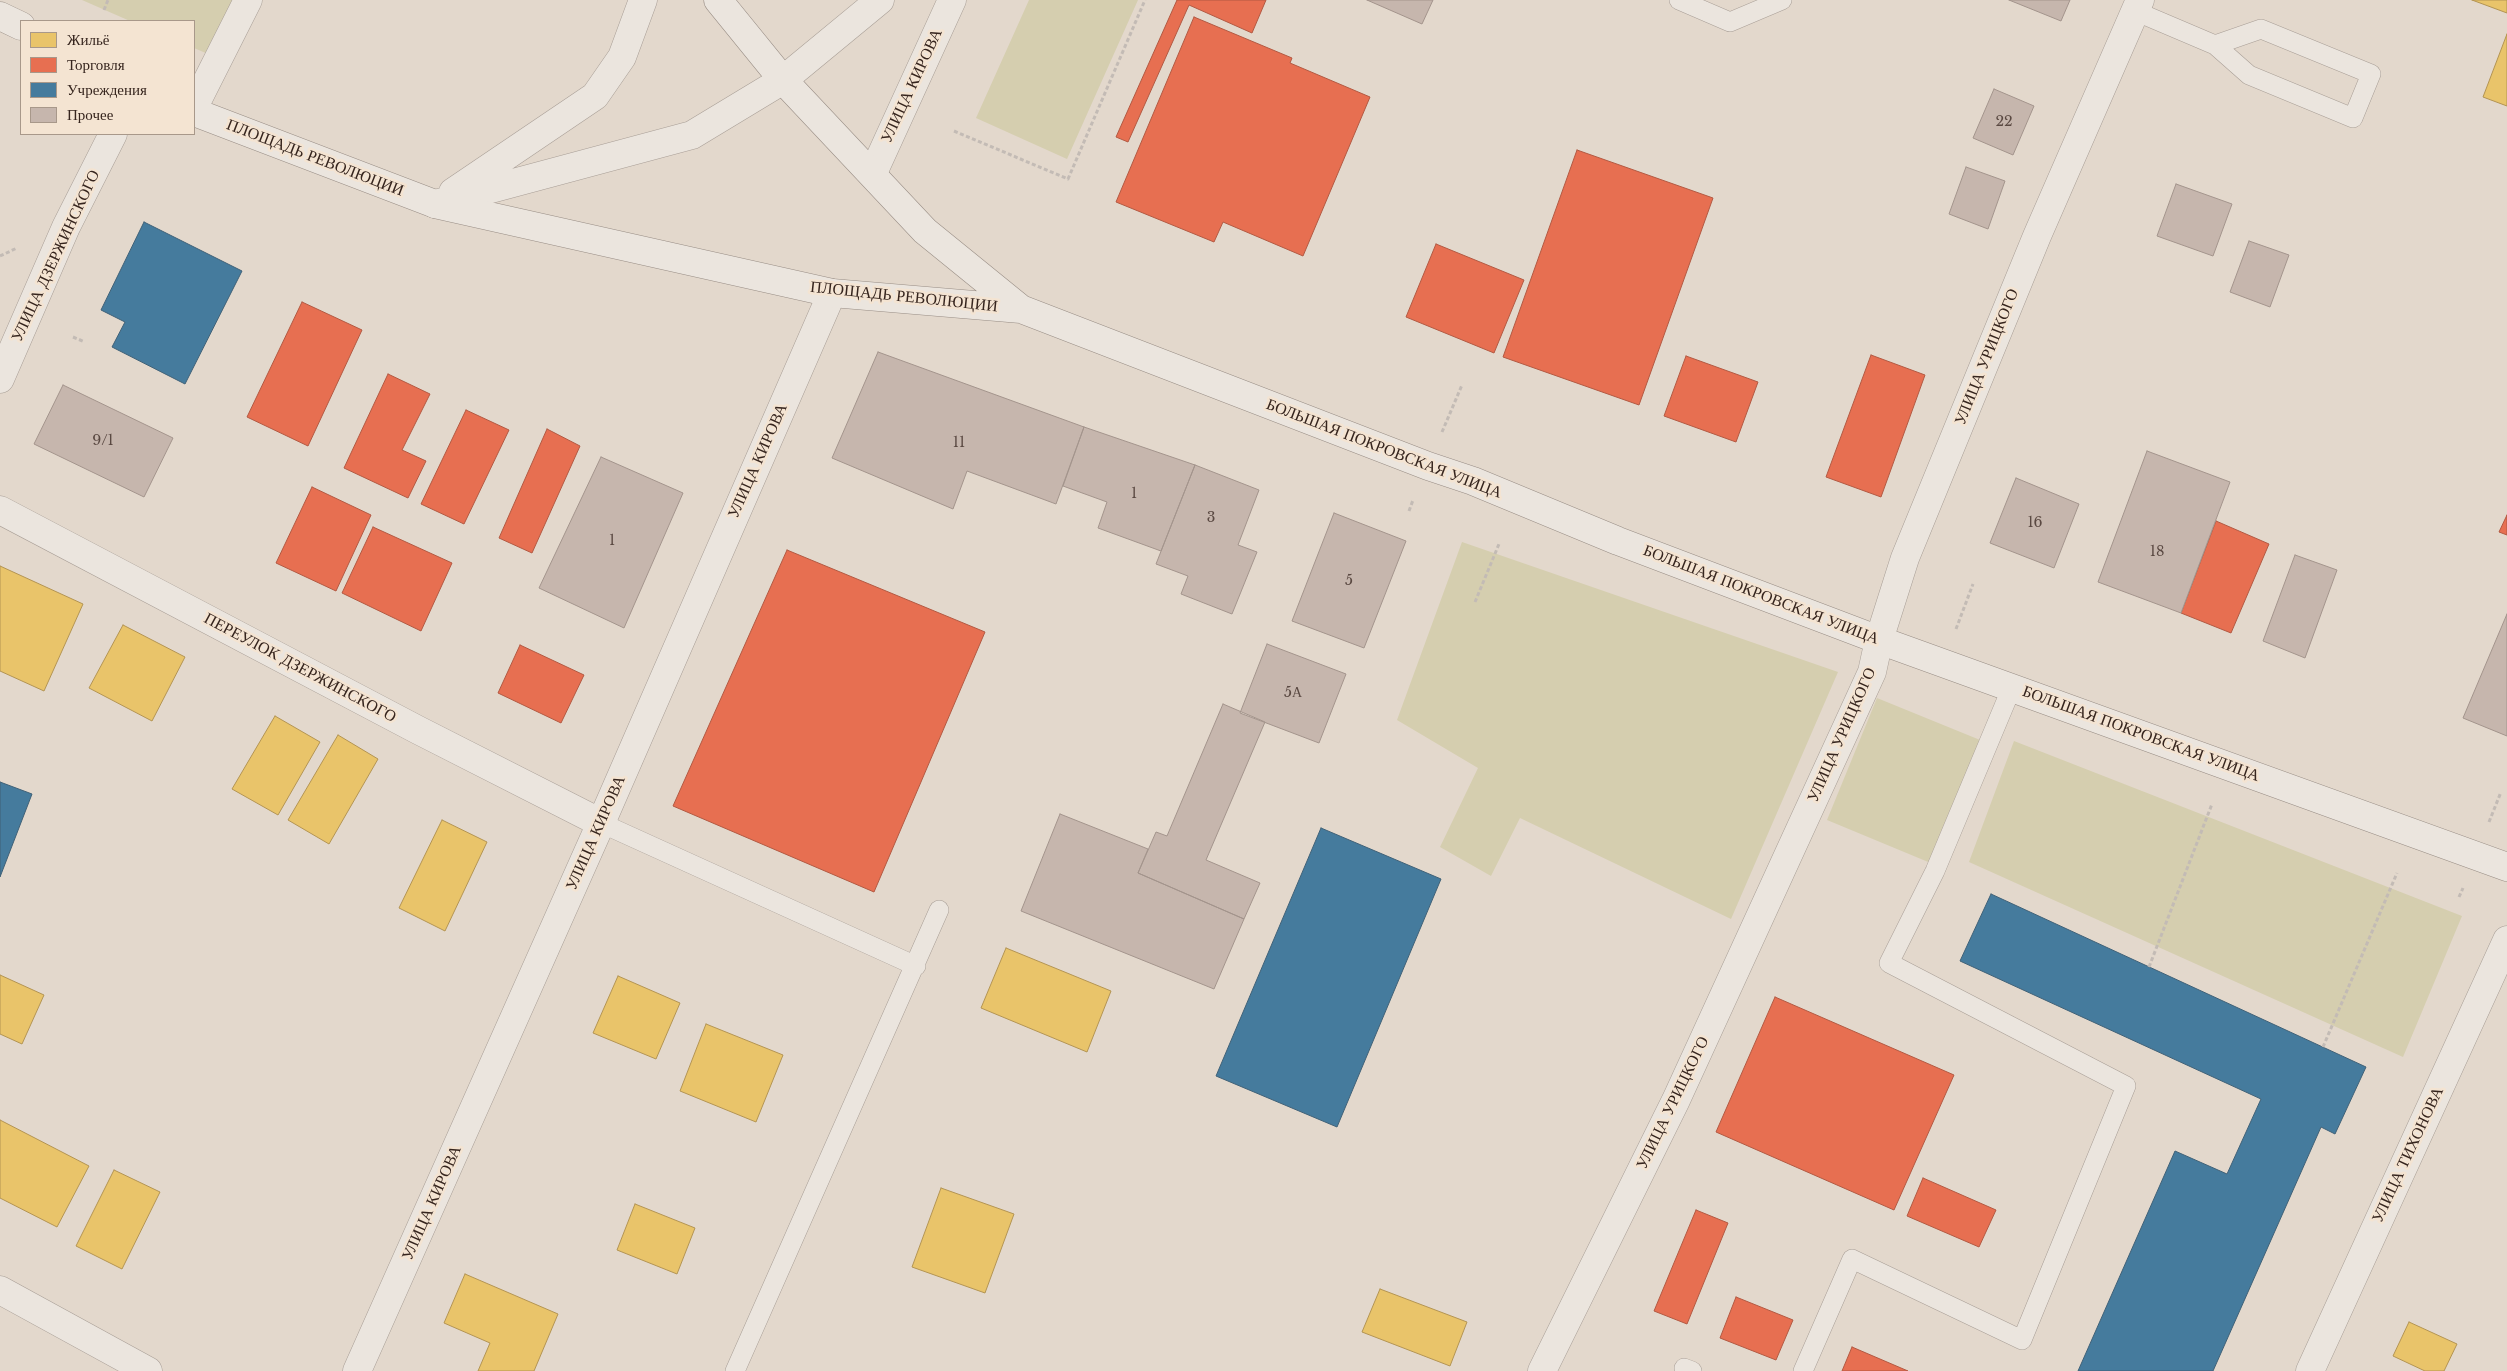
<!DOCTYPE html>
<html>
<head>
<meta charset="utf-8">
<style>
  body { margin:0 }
  #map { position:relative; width:2507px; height:1371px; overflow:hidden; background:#e3d8cc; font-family:"Libre Baskerville",serif }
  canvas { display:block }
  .legend { position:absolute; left:20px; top:20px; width:175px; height:115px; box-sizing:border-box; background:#f4e4d2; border:1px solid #a8988a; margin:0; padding:6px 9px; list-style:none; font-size:15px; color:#36251e }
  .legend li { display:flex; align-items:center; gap:10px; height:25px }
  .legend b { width:25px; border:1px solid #a8988a }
</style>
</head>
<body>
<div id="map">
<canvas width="2507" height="1371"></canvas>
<ul class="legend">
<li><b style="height:14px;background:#e9c46a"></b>Жильё</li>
<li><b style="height:14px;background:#e76f51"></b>Торговля</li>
<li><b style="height:14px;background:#457b9d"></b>Учреждения</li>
<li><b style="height:14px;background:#c6b6ad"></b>Прочее</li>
</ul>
</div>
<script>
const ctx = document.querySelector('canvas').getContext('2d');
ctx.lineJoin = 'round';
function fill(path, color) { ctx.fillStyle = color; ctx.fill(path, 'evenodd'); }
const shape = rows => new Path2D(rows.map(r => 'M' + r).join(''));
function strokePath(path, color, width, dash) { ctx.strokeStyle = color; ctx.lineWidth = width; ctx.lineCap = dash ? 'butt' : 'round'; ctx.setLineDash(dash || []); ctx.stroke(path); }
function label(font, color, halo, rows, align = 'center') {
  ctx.font = font + ' "Libre Baskerville",serif'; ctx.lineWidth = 5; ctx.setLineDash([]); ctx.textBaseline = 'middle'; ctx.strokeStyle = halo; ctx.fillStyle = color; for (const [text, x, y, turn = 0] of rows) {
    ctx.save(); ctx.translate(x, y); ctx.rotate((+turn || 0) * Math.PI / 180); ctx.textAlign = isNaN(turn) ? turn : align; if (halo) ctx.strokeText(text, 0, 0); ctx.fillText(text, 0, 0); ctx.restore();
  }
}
fill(shape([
  [82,0,244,0,215,57,194,48,194,21,130,21],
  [1029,0,1138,0,1067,159,976,118],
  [1462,542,1838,672,1731,919,1520,818,1491,876,1440,847,1478,768,1397,720],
  [1877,698,1985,742,1933,864,1827,820],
  [2014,741,2462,916,2403,1057,1969,862]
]), '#d5ceaf');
const homes = shape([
  [2472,0,2507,0,2507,13,2472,0],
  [2507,34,2507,106,2483,97,2507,34],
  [0,566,83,604,44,691,0,671,0,566],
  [123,625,185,657,152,721,89,688,123,625],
  [275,716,320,742,278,815,232,789,275,716],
  [338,735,378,759,329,844,288,820,338,735],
  [442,820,487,842,445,931,399,908,442,820],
  [1006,948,1111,991,1087,1052,981,1008,1006,948],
  [0,975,44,995,22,1044,0,1034,0,975],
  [618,976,680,1003,656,1059,593,1033,618,976],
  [706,1024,783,1055,756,1122,680,1091,706,1024],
  [0,1120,89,1166,57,1227,0,1198,0,1120],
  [114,1170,160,1192,122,1269,76,1246,114,1170],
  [941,1188,1014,1214,985,1293,912,1267,941,1188],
  [635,1204,695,1228,677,1274,617,1250,635,1204],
  [465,1274,558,1314,534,1371,478,1371,490,1343,444,1323,465,1274],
  [1380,1289,1467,1322,1450,1366,1362,1332,1380,1289],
  [2409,1322,2457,1344,2444,1371,2425,1371,2393,1356,2409,1322]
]);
fill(homes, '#e9c46a');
strokePath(homes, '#b39453', 1);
const shops = shape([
  [1177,0,1266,0,1252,33,1189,5,1128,142,1116,137,1177,0],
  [1194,17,1292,58,1290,63,1370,97,1303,256,1223,222,1214,242,1116,202,1194,17],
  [1577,150,1713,198,1639,405,1503,357,1577,150],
  [1436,244,1524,280,1494,353,1406,317,1436,244],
  [302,302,362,330,308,446,247,417,302,302],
  [1871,355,1925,375,1881,497,1826,477,1871,355],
  [1686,356,1758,382,1736,442,1664,416,1686,356],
  [388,374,430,394,402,450,426,461,408,498,344,468,388,374],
  [466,410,509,430,464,524,421,504,466,410],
  [547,429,580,446,532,553,499,538,547,429],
  [312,487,371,515,336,591,276,563,312,487],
  [2507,515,2507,535,2499,532,2507,515],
  [2216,521,2269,544,2231,633,2181,613,2216,521],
  [373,527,452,563,421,631,342,593,373,527],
  [787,550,985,632,874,892,673,806,787,550],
  [520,645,584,675,561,723,498,693,520,645],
  [1775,997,1954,1075,1894,1210,1716,1132,1775,997],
  [1923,1178,1996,1210,1979,1247,1907,1216,1923,1178],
  [1696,1210,1728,1223,1687,1324,1654,1311,1696,1210],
  [1736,1297,1793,1320,1776,1360,1720,1338,1736,1297],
  [1852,1347,1908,1371,1842,1371,1852,1347]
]);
fill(shops, '#e76f51');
strokePath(shops, '#b25942', 1);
const public = shape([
  [144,222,242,271,185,384,112,347,125,322,101,310,144,222],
  [0,782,32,794,0,877,0,782],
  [1321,828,1441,879,1337,1127,1216,1076,1321,828],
  [1991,894,2366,1067,2335,1134,2321,1127,2213,1371,2078,1371,2175,1151,2227,1174,2261,1099,1960,961,1991,894]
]);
fill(public, '#457b9d');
strokePath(public, '#406177', 1);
const building = shape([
  [1367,0,1433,0,1422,24,1367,0],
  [2009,0,2070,0,2061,21,2009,0],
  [1994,89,2034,106,2013,155,1973,138,1994,89],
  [1966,167,2005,181,1988,229,1949,214,1966,167],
  [2176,184,2232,204,2213,256,2157,236,2176,184],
  [2249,241,2289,255,2270,307,2230,292,2249,241],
  [878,352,1084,427,1056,504,967,471,953,509,832,458,878,352],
  [63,385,173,438,144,497,34,444,63,385],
  [1084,427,1195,465,1161,551,1098,528,1107,502,1063,486,1084,427],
  [2147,451,2230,482,2181,613,2098,582,2147,451],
  [601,457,683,493,624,628,539,588,601,457],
  [1195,465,1259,490,1238,545,1257,552,1232,614,1181,594,1188,576,1156,564,1195,465],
  [2016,478,2079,504,2054,568,1990,543,2016,478],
  [1334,513,1406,541,1364,648,1292,621,1334,513],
  [2295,555,2337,570,2305,658,2263,641,2295,555],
  [2507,614,2507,736,2463,718,2507,614],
  [1267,644,1346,674,1319,743,1240,713,1267,644],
  [1223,704,1265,722,1206,860,1260,883,1244,919,1138,873,1156,832,1167,836,1223,704],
  [1060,814,1148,849,1138,873,1244,919,1214,989,1021,911,1060,814]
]);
fill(building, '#c6b6ad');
strokePath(building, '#a3948c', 1);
const service = shape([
  [1679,0,1730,22,1782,0],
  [2135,11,2215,45,2249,75,2353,118,2371,74,2261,29,2215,45],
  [601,823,916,966],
  [1684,1368,1692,1371],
  [735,1371,939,910],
  [1803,1371,1852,1259,2022,1340,2126,1086,1889,963,1935,871,2012,687]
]);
const pedestrian = shape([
  [0,379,66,227,113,134]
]);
const minor = shape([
  [0,510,418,730,601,823],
  [357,1371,601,823,832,293],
  [1542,1371,1676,1100,1872,672,1879,640,1905,558,2037,236,2140,0],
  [2310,1371,2507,940]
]);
const tertiary = shape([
  [194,107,248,0],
  [873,173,952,0],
  [453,192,595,96,622,57,643,0],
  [435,204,692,135,783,80,880,0],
  [0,1290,148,1371]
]);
const secondary = shape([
  [718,0,783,80,925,231,1021,309],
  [0,16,21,26],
  [194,112,435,204,832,293,1021,309,1428,466,1473,481,1618,541,1879,640,2507,867]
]);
strokePath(service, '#a89e96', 20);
strokePath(pedestrian, '#a89e96', 29);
strokePath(minor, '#a89e96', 29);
strokePath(tertiary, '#a89e96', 29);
strokePath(secondary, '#988d85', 29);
strokePath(shape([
  [104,10,108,0],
  [954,131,1068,179,1145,0],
  [0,256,17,248],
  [73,337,85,342],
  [1442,432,1462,385],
  [1409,511,1413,500],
  [1475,602,1499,544],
  [1956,629,1973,584],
  [2489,822,2501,792],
  [2459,897,2463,888],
  [2149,967,2212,804],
  [2323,1047,2397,873]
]), '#c3bbb5', 3, [4, 2.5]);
strokePath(service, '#ebe5de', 19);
strokePath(pedestrian, '#ebe5de', 28);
strokePath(minor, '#ebe5de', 28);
strokePath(tertiary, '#ebe5de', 28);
strokePath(secondary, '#ebe5de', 28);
label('14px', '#5a4942', null, [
  ["22",2004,122],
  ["9/1",103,441],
  ["11",959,443],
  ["1",1134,494],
  ["3",1211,518],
  ["16",2035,523],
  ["1",612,541],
  ["18",2157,552],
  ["5",1349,581],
  ["5А",1293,693]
]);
label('16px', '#36251e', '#f4e4d2', [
  ["УЛИЦА КИРОВА",912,86,-65],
  ["ПЛОЩАДЬ РЕВОЛЮЦИИ",315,158,21],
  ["УЛИЦА ДЗЕРЖИНСКОГО",56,256,-65],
  ["ПЛОЩАДЬ РЕВОЛЮЦИИ",904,297,6],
  ["УЛИЦА УРИЦКОГО",1987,357,-68],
  ["БОЛЬШАЯ ПОКРОВСКАЯ УЛИЦА",1384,449,21],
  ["УЛИЦА КИРОВА",758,461,-66],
  ["БОЛЬШАЯ ПОКРОВСКАЯ УЛИЦА",1761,595,21],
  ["ПЕРЕУЛОК ДЗЕРЖИНСКОГО",300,668,28],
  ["БОЛЬШАЯ ПОКРОВСКАЯ УЛИЦА",2141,734,20],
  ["УЛИЦА УРИЦКОГО",1842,735,-66],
  ["УЛИЦА КИРОВА",596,833,-66],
  ["УЛИЦА УРИЦКОГО",1673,1103,-64],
  ["УЛИЦА ТИХОНОВА",2408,1155,-65],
  ["УЛИЦА КИРОВА",432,1203,-66]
]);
</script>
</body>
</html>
